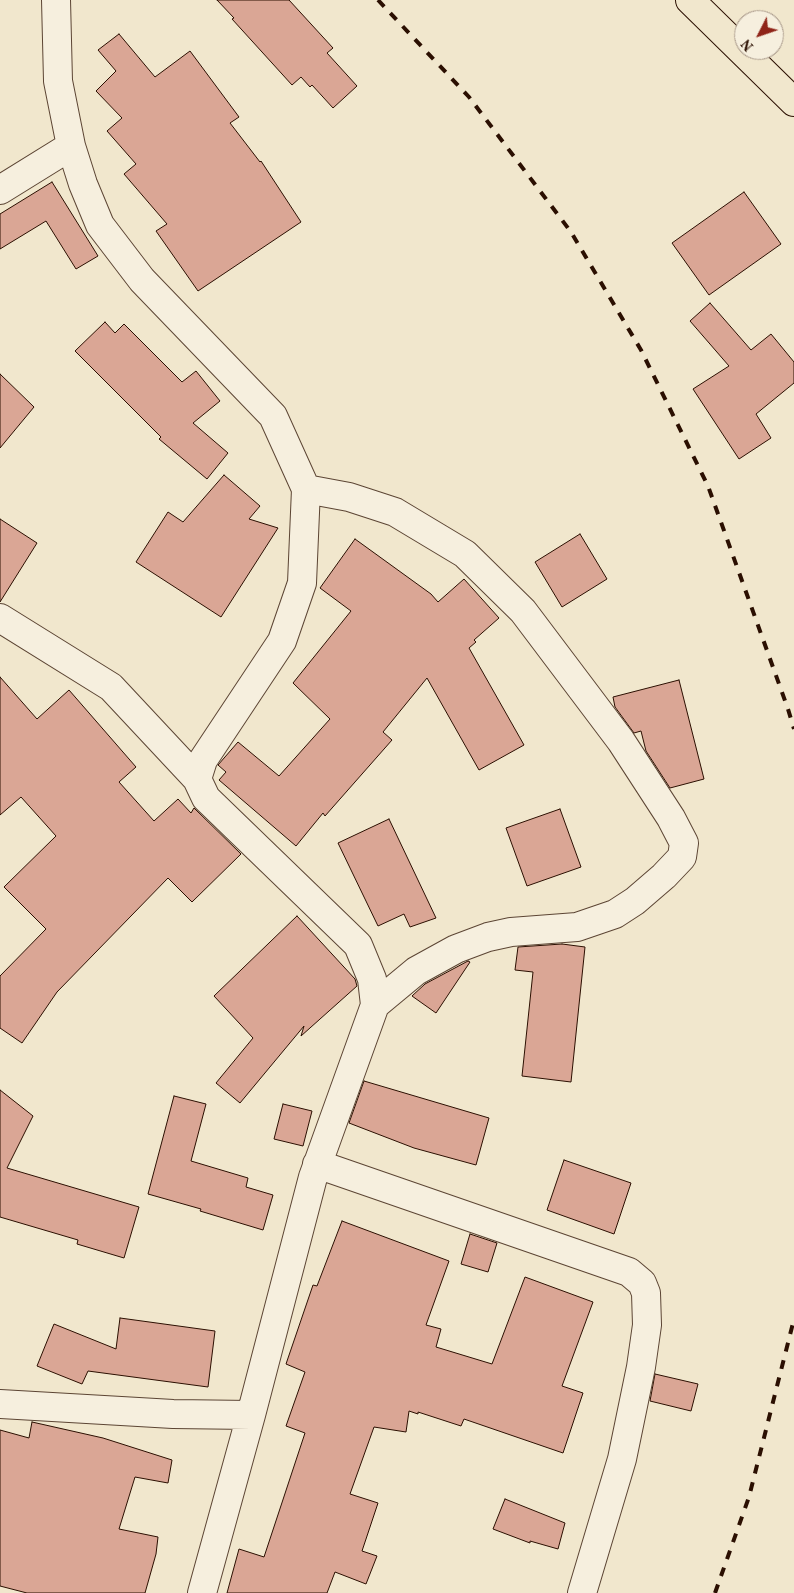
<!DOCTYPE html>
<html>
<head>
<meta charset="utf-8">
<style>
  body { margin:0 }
  #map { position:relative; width:794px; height:1593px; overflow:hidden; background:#f1e7cd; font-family:Vollkorn,serif }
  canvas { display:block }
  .north { position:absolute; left:734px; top:10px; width:50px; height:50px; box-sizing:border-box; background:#f6efde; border:1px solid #a59586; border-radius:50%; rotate:229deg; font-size:14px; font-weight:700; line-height:20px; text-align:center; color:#2b0f01 }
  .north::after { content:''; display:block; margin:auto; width:18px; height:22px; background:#8f2418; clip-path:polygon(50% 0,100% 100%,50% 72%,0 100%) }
</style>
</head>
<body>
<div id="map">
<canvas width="794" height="1593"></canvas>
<div class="north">N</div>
</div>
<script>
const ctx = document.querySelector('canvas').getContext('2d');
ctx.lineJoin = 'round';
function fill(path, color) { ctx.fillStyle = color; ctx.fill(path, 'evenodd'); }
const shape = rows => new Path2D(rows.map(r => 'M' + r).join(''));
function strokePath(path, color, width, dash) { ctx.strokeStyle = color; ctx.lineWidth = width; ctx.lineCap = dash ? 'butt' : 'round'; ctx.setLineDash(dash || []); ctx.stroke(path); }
const building = shape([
  [217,0,289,0,333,48,327,53,357,86,333,108,312,85,310,87,301,77,292,85,232,19,234,18,217,0],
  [119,34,155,77,190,51,239,117,230,123,260,162,261,161,301,222,198,291,156,231,167,224,124,174,136,164,107,131,122,118,96,91,116,71,98,50,119,34],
  [52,182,98,256,76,269,46,221,0,249,0,214,52,182],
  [744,192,781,244,709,295,672,243,744,192],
  [710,303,751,350,771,334,794,362,794,383,756,414,771,438,739,459,693,389,729,366,690,321,710,303],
  [105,322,115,333,124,324,182,382,196,371,220,401,193,423,228,453,207,479,159,439,161,437,75,351,105,322],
  [0,374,34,407,0,448,0,374],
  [224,475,260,506,249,519,278,528,221,617,136,562,168,512,183,522,224,475],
  [0,519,37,543,0,602,0,519],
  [580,534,607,579,562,607,535,562,580,534],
  [355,539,431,594,438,602,464,579,499,618,474,640,476,642,469,648,524,745,479,770,427,678,383,732,392,740,325,816,323,813,296,846,219,780,226,772,218,765,238,742,279,776,330,719,293,683,351,611,320,588,355,539],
  [0,677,37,719,69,690,136,767,119,782,154,821,178,799,191,813,194,808,241,854,192,902,168,878,57,992,22,1043,0,1028,0,976,46,929,4,887,56,836,21,797,0,815,0,677],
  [679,680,704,779,670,788,646,751,641,731,634,733,615,707,613,697,679,680],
  [560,809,581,867,527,886,506,828,560,809],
  [389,819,436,918,410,927,404,914,378,926,338,843,389,819],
  [297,916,355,979,357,986,301,1036,304,1026,240,1103,216,1083,253,1038,214,996,297,916],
  [562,944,585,947,571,1082,522,1076,533,972,515,970,518,947,562,944],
  [468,961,470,962,436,1013,412,996,425,984,468,961],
  [364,1081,489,1118,476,1165,414,1148,349,1123,364,1081],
  [0,1090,33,1116,7,1168,139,1207,124,1258,77,1244,78,1240,0,1217,0,1090],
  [174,1096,206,1104,191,1161,248,1178,246,1187,273,1195,263,1230,200,1211,201,1209,148,1194,174,1096],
  [283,1104,312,1111,303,1146,274,1139,283,1104],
  [564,1160,631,1183,614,1234,547,1210,564,1160],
  [342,1221,449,1261,426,1325,441,1329,436,1347,492,1364,525,1277,593,1302,562,1386,583,1393,563,1453,464,1419,461,1426,418,1412,418,1414,409,1411,406,1432,374,1427,350,1494,378,1503,362,1551,377,1556,366,1584,335,1572,327,1593,227,1593,239,1549,264,1557,305,1433,286,1426,305,1372,286,1364,313,1285,317,1286,342,1221],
  [470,1234,497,1243,488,1272,461,1264,470,1234],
  [120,1318,215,1331,208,1387,88,1371,82,1384,37,1366,54,1324,116,1349,120,1318],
  [655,1374,698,1384,691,1411,650,1401,655,1374],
  [32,1422,103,1438,172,1460,168,1483,135,1477,119,1529,158,1537,156,1554,145,1593,27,1593,0,1586,0,1430,29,1438,32,1422],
  [505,1499,565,1523,558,1549,530,1541,530,1543,493,1529,505,1499]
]);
fill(building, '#daa695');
strokePath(building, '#2b0f01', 1);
const minor = shape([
  [56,0,58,81,71,146,83,184,100,225,142,280,273,416,306,489,302,583,282,641,203,760,197,779,206,798,358,945,372,979,375,1005,313,1177,251,1415,202,1593],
  [0,190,71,146],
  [306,489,349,497,395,512,465,554,523,611,621,741,671,818,684,843,682,857,664,876,635,901,615,914,577,927,511,932,488,937,456,949,416,971,375,1005],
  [0,618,111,687,197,779],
  [317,1164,629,1272,642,1283,646,1293,647,1325,641,1367,622,1459,582,1593],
  [0,1404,173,1414,251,1415]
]);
const highway = shape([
  [690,0,794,102]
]);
strokePath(minor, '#5c4534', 30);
strokePath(highway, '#2b0f01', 30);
strokePath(minor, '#f6efde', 28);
strokePath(highway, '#f1e7cd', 28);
strokePath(shape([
  [378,0,469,97,571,232,641,350,708,486,788,709,794,729],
  [715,1593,749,1497,794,1319]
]), '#2b0f01', 4, [9, 9]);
</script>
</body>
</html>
